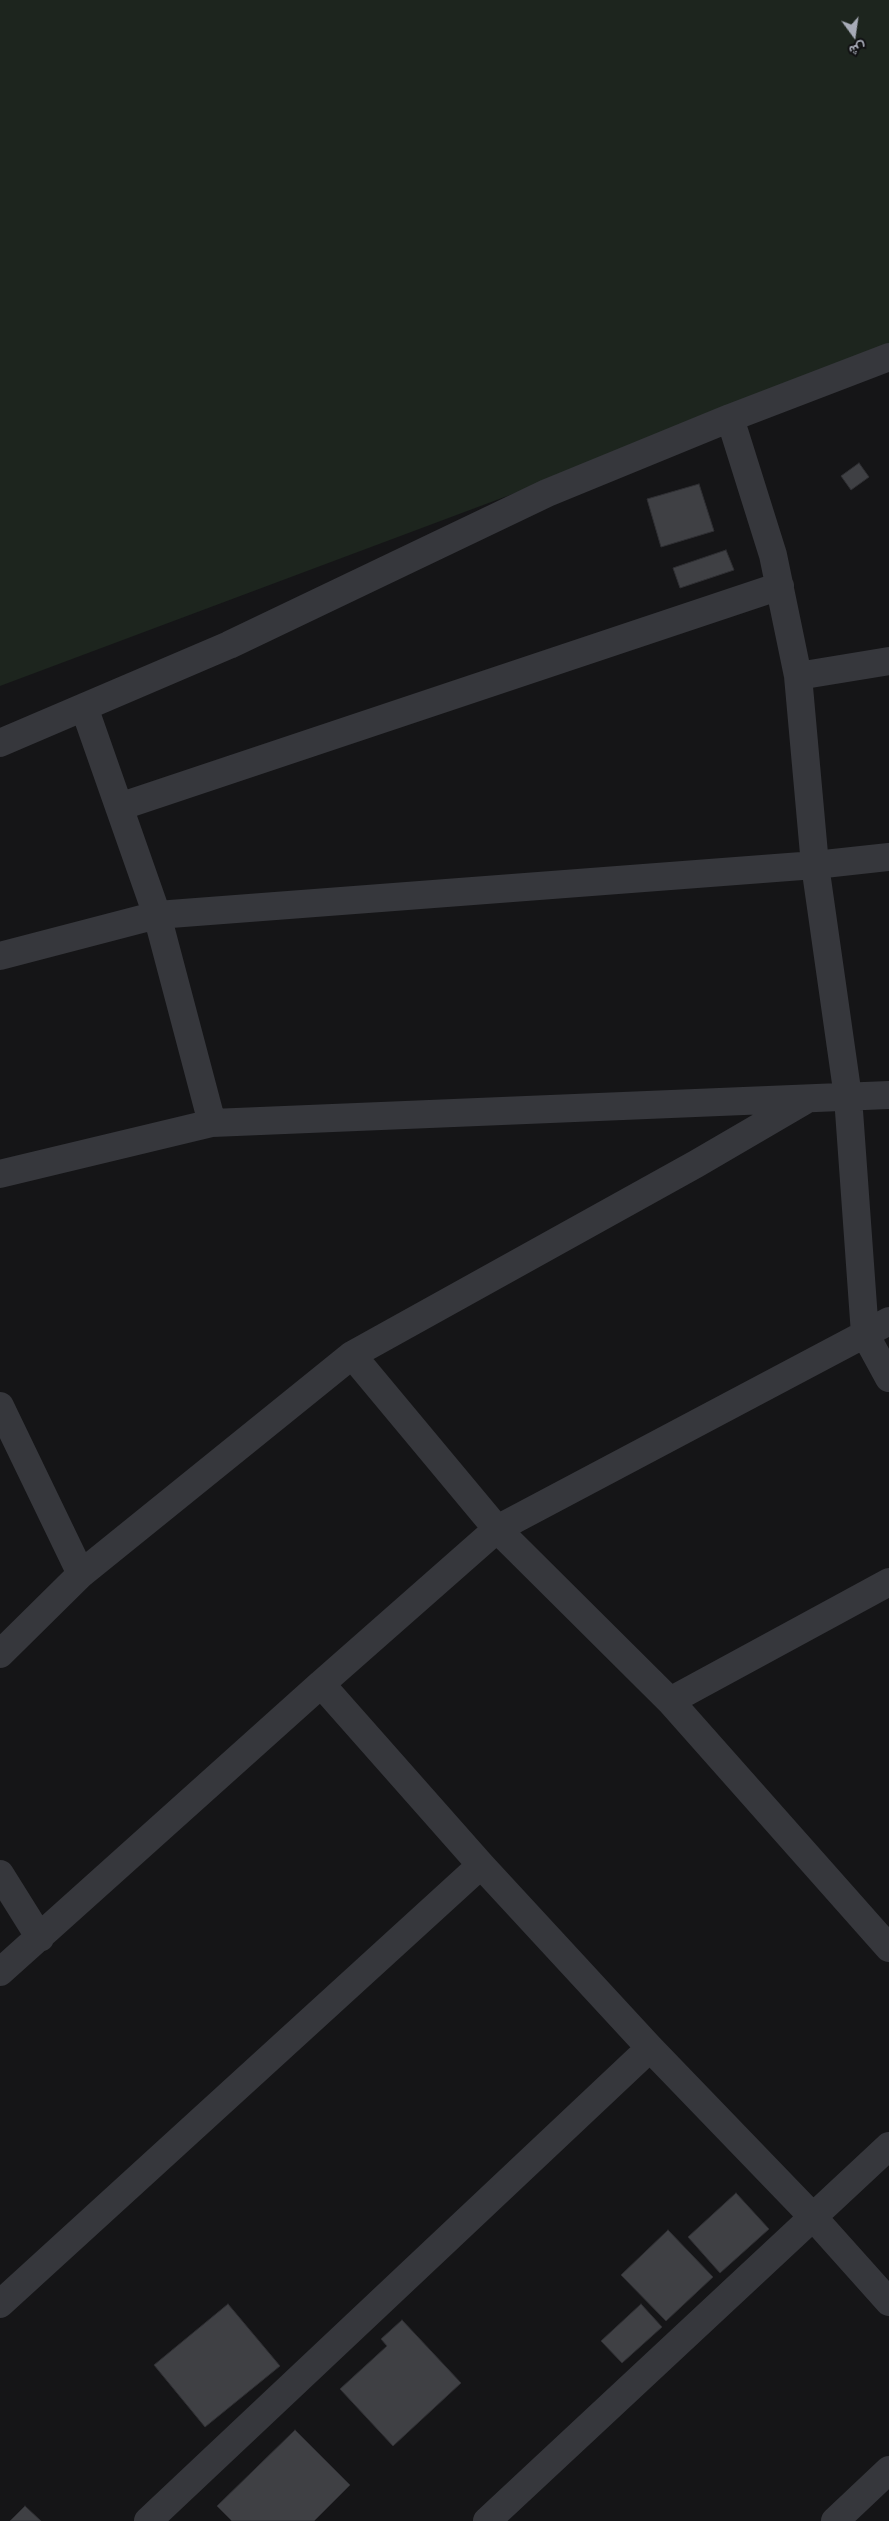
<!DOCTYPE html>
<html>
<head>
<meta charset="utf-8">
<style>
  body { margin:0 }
  #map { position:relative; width:889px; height:2521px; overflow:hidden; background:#151517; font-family:"DM Sans",Vazirmatn,sans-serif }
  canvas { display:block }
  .north { position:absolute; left:829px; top:10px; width:50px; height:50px; -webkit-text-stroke:4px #101012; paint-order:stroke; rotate:166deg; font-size:14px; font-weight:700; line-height:20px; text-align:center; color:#a7abb7 }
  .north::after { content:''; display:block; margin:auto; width:18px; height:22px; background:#a7abb7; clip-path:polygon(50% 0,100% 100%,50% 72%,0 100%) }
</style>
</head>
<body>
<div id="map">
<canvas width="889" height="2521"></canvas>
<div class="north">ش</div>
</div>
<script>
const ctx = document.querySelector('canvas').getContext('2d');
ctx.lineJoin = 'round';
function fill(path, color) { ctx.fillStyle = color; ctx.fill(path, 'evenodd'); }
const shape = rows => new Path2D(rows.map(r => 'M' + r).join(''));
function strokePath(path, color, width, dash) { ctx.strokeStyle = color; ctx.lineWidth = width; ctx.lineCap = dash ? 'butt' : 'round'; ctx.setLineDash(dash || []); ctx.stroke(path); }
fill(shape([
  [0,0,889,0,889,353,0,686]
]), '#1d251e');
const building = shape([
  [859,463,869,477,851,490,841,476,859,463],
  [699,484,714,531,661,547,647,499,699,484],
  [726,550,734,570,680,588,673,568,726,550],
  [736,2193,769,2229,720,2273,688,2237,736,2193],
  [668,2230,713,2277,666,2321,621,2275,668,2230],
  [228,2304,280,2366,205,2427,154,2365,228,2304],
  [641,2304,662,2327,622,2363,601,2341,641,2304],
  [402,2320,461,2383,393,2446,340,2389,387,2346,381,2339,402,2320],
  [295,2430,350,2485,314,2521,232,2521,217,2506,295,2430],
  [25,2506,41,2521,10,2521,25,2506]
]);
fill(building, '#3f4044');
strokePath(building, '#2f2f33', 1);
strokePath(shape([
  [798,676,889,661],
  [84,707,157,915,212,1123],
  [0,743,229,645,547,493,730,418,889,357],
  [119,807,780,586],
  [889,857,815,865,848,1097,865,1334,889,1321],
  [0,956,157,915,815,865,798,676,773,555,730,418],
  [0,1174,212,1123,889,1095],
  [352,1355,497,1529,670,1701,889,1948],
  [0,1406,81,1574,0,1654],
  [81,1574,352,1355,696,1164,804,1101],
  [670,1701,889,1582],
  [0,1874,40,1938],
  [0,1972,321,1684],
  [650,2048,481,1865,321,1684,497,1529,865,1334,889,1378],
  [0,2304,481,1865],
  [148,2521,650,2048,813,2217,889,2302],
  [487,2521,889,2146],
  [835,2521,889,2470]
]), '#36373c', 28);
</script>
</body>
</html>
